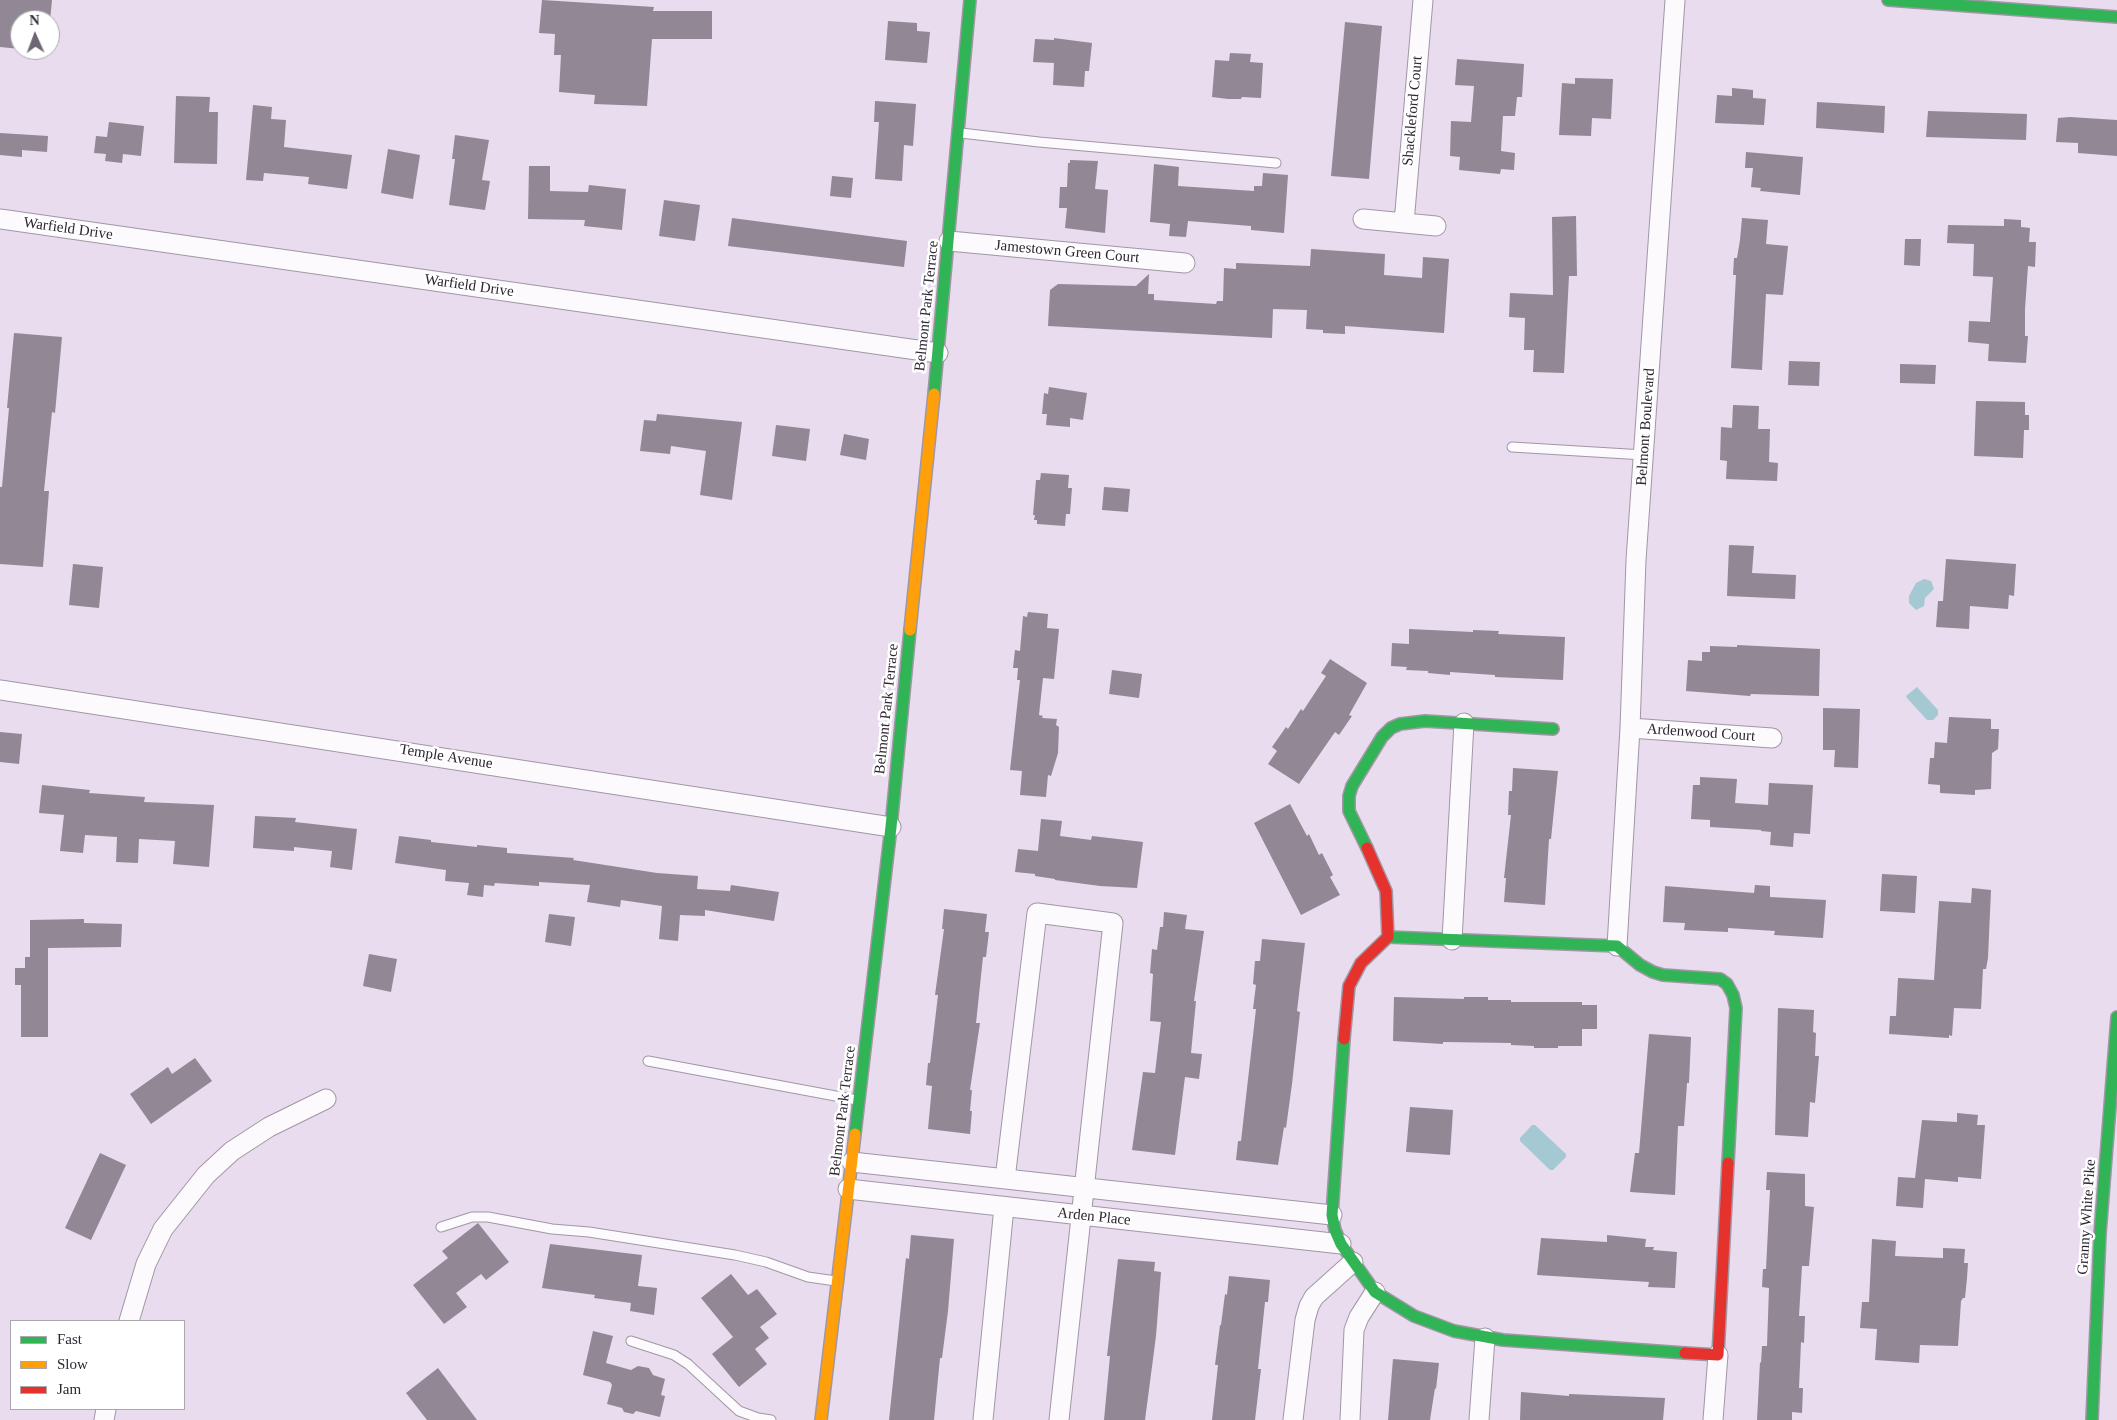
<!DOCTYPE html>
<html>
<head>
<meta charset="utf-8">
<style>
  body { margin:0 }
  #map { position:relative; width:2117px; height:1420px; overflow:hidden; background:#e8dcee; font-family:"Times New Roman",serif }
  canvas { display:block }
  .legend { position:absolute; left:10px; top:1320px; width:175px; height:90px; box-sizing:border-box; background:#fff; border:1px solid #aba8ad; margin:0; padding:6px 9px; list-style:none; font-size:15px; color:#2e2632 }
  .legend li { display:flex; align-items:center; gap:10px; height:25px }
  .legend b { width:25px; border:1px solid #aba8ad }
  .north { position:absolute; left:10px; top:10px; width:50px; height:50px; box-sizing:border-box; background:#fff; border:1px solid #aba8ad; border-radius:50%; rotate:358deg; font-size:14px; font-weight:700; line-height:20px; text-align:center; color:#2e2632 }
  .north::after { content:''; display:block; margin:auto; width:18px; height:22px; background:#6f6674; clip-path:polygon(50% 0,100% 100%,50% 72%,0 100%) }
</style>
</head>
<body>
<div id="map">
<canvas width="2117" height="1420"></canvas>
<ul class="legend">
<li><b style="height:6px;background:#30b455"></b>Fast</li>
<li><b style="height:6px;background:#ff9f0a"></b>Slow</li>
<li><b style="height:6px;background:#e5322d"></b>Jam</li>
</ul>
<div class="north">N</div>
</div>
<script>
const ctx = document.querySelector('canvas').getContext('2d');
ctx.lineJoin = 'round';
function fill(path, color) { ctx.fillStyle = color; ctx.fill(path, 'evenodd'); }
const shape = rows => new Path2D(rows.map(r => 'M' + r).join(''));
function strokePath(path, color, width, dash) { ctx.strokeStyle = color; ctx.lineWidth = width; ctx.lineCap = dash ? 'butt' : 'round'; ctx.setLineDash(dash || []); ctx.stroke(path); }
function label(font, color, halo, rows, align = 'center') {
  ctx.font = font + ' "Times New Roman",serif'; ctx.lineWidth = 5; ctx.setLineDash([]); ctx.textBaseline = 'middle'; ctx.strokeStyle = halo; ctx.fillStyle = color; for (const [text, x, y, turn = 0] of rows) {
    ctx.save(); ctx.translate(x, y); ctx.rotate((+turn || 0) * Math.PI / 180); ctx.textAlign = isNaN(turn) ? turn : align; if (halo) ctx.strokeText(text, 0, 0); ctx.fillText(text, 0, 0); ctx.restore();
  }
}
fill(shape([
  [1924,579,1931,581,1934,589,1925,598,1924,606,1916,610,1909,603,1909,596,1916,583],
  [1917,687,1938,710,1938,715,1933,720,1927,720,1907,698,1906,696],
  [1532,1125,1535,1125,1566,1154,1566,1157,1553,1170,1550,1170,1520,1141,1520,1138]
]), '#a4c9d3');
fill(shape([
  [0,0,52,0,50,21,20,20,20,49,0,47],
  [542,0,654,7,653,11,712,11,712,39,652,39,647,106,594,104,595,95,559,92,561,55,554,55,555,34,539,33],
  [888,21,917,23,917,31,930,32,927,63,885,60],
  [1345,22,1382,26,1369,179,1331,176],
  [1054,38,1092,43,1089,71,1085,71,1084,87,1053,85,1054,63,1033,62,1035,39,1054,40],
  [1230,53,1251,54,1250,62,1263,63,1261,98,1242,97,1241,99,1228,99,1212,97,1215,60,1229,61],
  [1457,59,1524,64,1522,97,1517,97,1515,116,1503,116,1501,151,1515,153,1514,170,1501,169,1500,174,1459,170,1460,157,1450,156,1451,121,1471,122,1474,86,1455,85],
  [1575,78,1613,79,1611,119,1592,118,1591,136,1559,135,1562,83,1575,84],
  [1732,88,1753,90,1753,98,1766,99,1764,125,1715,123,1717,95,1732,96],
  [176,96,210,97,209,112,218,112,217,164,174,163],
  [875,101,916,104,913,146,904,145,902,181,875,179,879,122,874,122],
  [1817,102,1885,106,1884,133,1816,128],
  [253,105,272,107,271,119,286,120,284,147,352,155,347,189,308,184,309,177,264,173,263,181,246,180],
  [1928,111,2027,114,2026,140,1926,137],
  [2070,117,2117,120,2117,156,2078,153,2078,143,2056,142,2058,118],
  [109,122,144,126,141,156,123,154,122,163,105,161,106,154,94,153,96,136,107,137],
  [0,133,48,136,47,152,22,150,22,157,0,155],
  [455,135,489,140,482,180,490,181,485,210,449,205,455,159,452,159],
  [388,149,420,155,413,199,381,193],
  [1746,152,1803,157,1800,195,1760,191,1761,188,1751,187,1753,168,1745,168],
  [1070,160,1098,161,1095,189,1108,190,1105,233,1065,228,1067,208,1059,208,1060,187,1067,187,1068,163,1070,163],
  [1154,164,1179,167,1178,186,1208,188,1254,191,1254,186,1262,186,1263,173,1288,175,1284,233,1251,230,1251,226,1188,221,1186,237,1169,236,1170,224,1150,222],
  [529,166,550,166,550,191,588,192,589,185,626,189,622,230,584,226,585,220,528,219],
  [832,176,853,178,851,198,830,196],
  [664,200,700,205,695,241,659,236],
  [1576,216,1577,276,1569,276,1564,373,1533,372,1534,350,1524,350,1525,318,1509,317,1510,293,1553,295,1552,217],
  [732,218,907,241,904,267,728,246],
  [1742,218,1768,220,1766,244,1788,246,1783,295,1766,294,1762,370,1731,368,1736,275,1733,275,1734,258,1737,258,1740,240],
  [2004,219,2021,220,2021,227,2030,228,2029,242,2036,242,2035,267,2028,266,2025,309,2025,336,2028,336,2026,363,1988,361,1989,344,1968,342,1969,321,1990,322,1993,277,1973,276,1974,244,1947,243,1948,225,2004,226],
  [1905,239,1921,239,1920,266,1904,265],
  [1311,249,1385,254,1384,275,1422,278,1423,257,1449,259,1444,333,1345,326,1345,334,1323,333,1323,330,1306,329,1307,310,1273,309,1272,338,1048,326,1050,290,1058,284,1136,286,1149,274,1148,294,1154,294,1154,300,1216,304,1217,301,1223,301,1224,268,1236,269,1236,263,1310,266],
  [14,333,62,337,55,413,52,412,44,491,49,491,43,567,0,564,0,487,2,487,9,408,7,408],
  [1789,361,1820,362,1819,386,1788,385],
  [1900,364,1936,365,1935,384,1900,383],
  [1049,387,1087,393,1083,420,1070,418,1070,427,1046,425,1047,414,1042,414,1044,393,1048,394],
  [1976,401,2025,402,2025,415,2029,415,2029,430,2024,430,2023,458,1974,456],
  [1733,405,1759,406,1758,429,1770,429,1769,462,1778,463,1777,481,1726,479,1727,461,1720,460,1721,427,1732,428],
  [657,414,742,422,732,500,700,495,706,451,671,446,670,454,640,451,644,420,656,421],
  [776,425,810,429,806,461,772,456],
  [844,434,869,439,866,460,840,455],
  [1041,473,1069,475,1068,488,1072,488,1070,514,1066,514,1065,526,1037,524,1037,520,1034,520,1035,515,1033,515,1036,480,1040,480],
  [1104,487,1130,489,1128,512,1102,510],
  [1729,545,1754,546,1752,573,1796,575,1795,599,1727,596],
  [1946,559,2016,564,2014,596,2009,595,2008,609,1970,606,1969,629,1936,627,1938,601,1943,601],
  [73,564,103,567,99,608,69,605],
  [1028,612,1048,614,1047,628,1059,629,1054,679,1043,678,1039,715,1043,716,1042,718,1057,719,1056,725,1059,727,1058,753,1051,776,1048,775,1046,797,1020,795,1022,771,1010,770,1020,680,1017,680,1018,668,1013,668,1015,650,1020,651,1023,616,1027,617],
  [1409,629,1473,632,1473,630,1499,631,1498,634,1565,637,1563,680,1495,677,1495,675,1450,672,1450,675,1428,673,1428,671,1406,670,1407,667,1391,666,1392,643,1409,644],
  [1737,645,1820,649,1819,696,1751,694,1750,696,1686,691,1688,660,1702,661,1702,652,1710,652,1710,646,1737,647],
  [1330,659,1367,683,1349,715,1352,716,1339,735,1335,732,1299,784,1268,764,1277,751,1272,747,1286,727,1288,729,1301,709,1303,711,1326,676,1321,673],
  [1112,670,1142,674,1139,698,1109,694],
  [1823,708,1860,709,1858,768,1834,767,1835,750,1823,750],
  [1949,717,1991,719,1991,729,1999,729,1998,749,1992,753,1991,789,1975,790,1975,795,1940,793,1940,785,1928,784,1930,758,1934,758,1935,742,1947,743],
  [0,732,22,734,19,764,0,762],
  [1513,768,1558,771,1551,839,1549,839,1545,905,1504,902,1506,878,1504,878,1511,815,1508,815,1509,791,1512,791],
  [1700,777,1737,779,1735,803,1768,805,1769,783,1813,785,1810,834,1794,833,1793,847,1770,845,1771,832,1761,831,1761,830,1710,827,1710,820,1691,819,1693,785,1700,785],
  [42,785,90,790,89,793,145,797,144,802,214,805,209,867,173,864,175,841,139,839,138,863,116,862,117,837,85,835,83,853,60,851,64,815,39,813],
  [1290,804,1307,836,1309,834,1319,855,1322,853,1333,875,1330,877,1340,895,1301,915,1254,823],
  [255,816,296,818,295,822,357,829,352,870,330,867,332,851,294,847,294,851,253,848],
  [1041,819,1062,821,1060,836,1091,840,1092,836,1143,842,1137,888,1100,886,1055,880,1055,879,1035,876,1035,874,1015,872,1018,849,1038,851],
  [399,836,431,840,431,842,477,847,477,845,507,848,507,853,574,858,573,860,657,873,698,876,697,889,730,891,731,885,779,892,774,921,705,910,705,916,680,915,678,941,659,939,662,906,621,900,620,907,587,902,590,885,539,882,539,886,495,883,494,886,484,885,483,897,467,895,469,883,445,881,446,870,395,863],
  [1882,874,1917,876,1915,913,1880,911],
  [1755,885,1770,886,1770,897,1826,900,1823,938,1774,935,1775,931,1728,928,1728,932,1684,930,1685,923,1663,922,1665,886,1754,893],
  [1972,888,1991,890,1988,958,1986,969,1983,969,1981,1009,1954,1008,1952,1036,1949,1035,1949,1038,1889,1034,1890,1016,1896,1016,1898,978,1934,980,1939,901,1971,903],
  [944,909,987,914,985,932,989,932,986,957,983,957,976,1023,980,1023,970,1090,972,1090,970,1111,972,1111,970,1134,928,1129,932,1086,926,1085,928,1063,930,1063,938,995,935,995,944,929,942,929],
  [1164,912,1187,915,1185,929,1204,931,1194,1001,1196,1001,1191,1053,1202,1054,1199,1079,1185,1077,1175,1155,1132,1150,1143,1072,1155,1073,1161,1022,1150,1021,1153,974,1150,973,1152,949,1157,950,1160,927,1163,927],
  [549,914,575,917,571,946,545,942],
  [84,919,84,923,122,924,121,947,48,948,48,1037,21,1037,21,985,15,985,15,968,25,968,25,957,30,957,30,920],
  [1262,939,1305,943,1297,1011,1300,1012,1292,1084,1286,1128,1284,1127,1278,1165,1236,1160,1238,1141,1241,1141,1256,1009,1253,1009,1256,985,1253,984,1255,961,1260,961],
  [369,954,397,959,391,992,363,986],
  [1394,997,1464,999,1464,997,1488,997,1488,1000,1511,1000,1511,1002,1582,1002,1582,1005,1597,1005,1597,1029,1582,1029,1582,1046,1558,1046,1558,1048,1534,1048,1534,1046,1511,1045,1511,1043,1443,1042,1443,1044,1393,1041],
  [1778,1008,1814,1010,1813,1032,1816,1033,1815,1056,1819,1056,1815,1103,1810,1102,1808,1137,1775,1135],
  [1649,1034,1691,1037,1689,1083,1687,1083,1684,1126,1678,1126,1675,1195,1630,1192,1635,1153,1639,1153],
  [195,1058,212,1081,151,1124,130,1094,168,1067,172,1074],
  [1410,1107,1453,1110,1450,1155,1406,1152],
  [1957,1113,1978,1115,1977,1125,1985,1125,1981,1179,1958,1177,1958,1182,1925,1179,1923,1208,1896,1206,1898,1177,1915,1178,1922,1120,1957,1122],
  [100,1153,126,1165,91,1240,65,1228],
  [1767,1172,1805,1174,1805,1206,1814,1207,1809,1266,1802,1266,1799,1316,1805,1316,1804,1343,1801,1342,1799,1388,1803,1388,1802,1413,1792,1412,1792,1420,1757,1420,1760,1362,1761,1363,1762,1346,1767,1346,1769,1288,1762,1287,1763,1269,1766,1269,1770,1190,1766,1190],
  [478,1223,509,1262,486,1280,481,1274,456,1293,467,1307,444,1324,413,1285,448,1258,442,1251],
  [911,1235,954,1239,948,1311,942,1358,940,1358,934,1420,889,1420,906,1258,909,1259],
  [1607,1235,1646,1239,1645,1247,1654,1247,1653,1250,1677,1252,1675,1288,1648,1287,1649,1282,1537,1275,1541,1238,1607,1242],
  [1872,1239,1896,1241,1895,1256,1943,1258,1943,1248,1965,1249,1964,1263,1968,1263,1967,1278,1965,1298,1963,1298,1961,1301,1958,1346,1920,1345,1919,1363,1875,1360,1877,1329,1860,1328,1862,1302,1869,1302],
  [550,1244,642,1255,638,1286,657,1288,654,1315,630,1311,631,1303,594,1298,595,1295,542,1288],
  [1118,1259,1155,1262,1154,1271,1161,1272,1156,1336,1145,1420,1104,1420,1110,1356,1107,1356],
  [731,1274,748,1295,757,1289,777,1314,760,1327,769,1338,755,1349,767,1364,739,1387,712,1354,733,1337,701,1298],
  [1229,1276,1270,1280,1268,1302,1265,1302,1258,1369,1261,1369,1255,1420,1212,1420,1218,1365,1215,1365,1220,1325,1221,1325,1225,1294,1227,1295],
  [593,1331,613,1336,606,1363,631,1370,638,1366,649,1368,653,1375,665,1379,661,1395,665,1396,660,1417,636,1411,633,1414,624,1412,622,1408,607,1404,612,1385,610,1382,583,1375],
  [1393,1359,1439,1363,1436,1389,1435,1388,1430,1420,1388,1420],
  [438,1368,477,1420,427,1420,406,1393],
  [1521,1392,1569,1396,1569,1394,1665,1398,1663,1420,1520,1420]
]), '#918795');
const lane = shape([
  [961,133,1039,142,1276,163],
  [1512,447,1644,455],
  [648,1061,857,1100],
  [441,1227,472,1217,488,1217,552,1229,589,1232,735,1255,766,1262,808,1277,836,1281],
  [631,1341,674,1355,688,1364,739,1411,758,1418,771,1420]
]);
const street = shape([
  [0,219,938,353],
  [1363,219,1436,226],
  [1404,223,1423,0],
  [949,241,1185,263],
  [0,690,891,827],
  [1630,728,1772,738],
  [1452,940,1464,723],
  [1617,946,1630,728,1636,560,1675,0],
  [852,1162,1332,1215],
  [1005,1179,1037,913,1113,923,1059,1420],
  [848,1189,1341,1244],
  [129,1321,146,1264,163,1229,206,1175,232,1151,269,1127,326,1099],
  [104,1420,106,1409],
  [983,1420,1004,1207],
  [1293,1420,1305,1320,1309,1306,1314,1297,1353,1262],
  [1350,1420,1354,1330,1359,1317,1375,1292],
  [1479,1420,1485,1338],
  [1713,1420,1718,1355]
]);
const fast = shape([
  [1888,0,2117,17],
  [934,394,970,0],
  [1367,848,1349,811,1349,796,1352,786,1382,737,1391,728,1400,724,1425,721,1553,729],
  [1388,937,1617,946,1640,965,1653,972,1663,975,1720,979,1727,984,1733,995,1736,1008,1728,1163],
  [1344,1039,1332,1215,1335,1230,1341,1244,1375,1292,1414,1316,1454,1331,1503,1340,1685,1353],
  [855,1134,891,827,910,630],
  [2092,1420,2100,1234,2117,1017]
]);
const slow = shape([
  [910,630,934,394],
  [821,1420,855,1134]
]);
const jam = shape([
  [1344,1039,1349,986,1361,963,1388,937,1386,891,1367,848],
  [1685,1353,1718,1355,1728,1163]
]);
strokePath(lane, '#a097a5', 11);
strokePath(street, '#a097a5', 21);
strokePath(fast, '#a097a5', 14);
strokePath(slow, '#a097a5', 14);
strokePath(jam, '#a097a5', 14);
strokePath(lane, '#fcfafc', 9);
strokePath(street, '#fcfafc', 19);
strokePath(fast, '#30b455', 11);
strokePath(slow, '#ff9f0a', 11);
strokePath(jam, '#e5322d', 11);
label('15px', '#2e2632', '#fff', [
  ["Shackleford Court",1413,111,-85],
  ["Warfield Drive",68,229,8],
  ["Jamestown Green Court",1067,252,5],
  ["Warfield Drive",469,286,8],
  ["Belmont Park Terrace",927,306,-84],
  ["Belmont Boulevard",1646,427,-86],
  ["Belmont Park Terrace",887,709,-84],
  ["Ardenwood Court",1701,733,4],
  ["Temple Avenue",446,757,9],
  ["Belmont Park Terrace",843,1111,-83],
  ["Arden Place",1094,1217,6],
  ["Granny White Pike",2087,1217,-86]
]);
</script>
</body>
</html>
